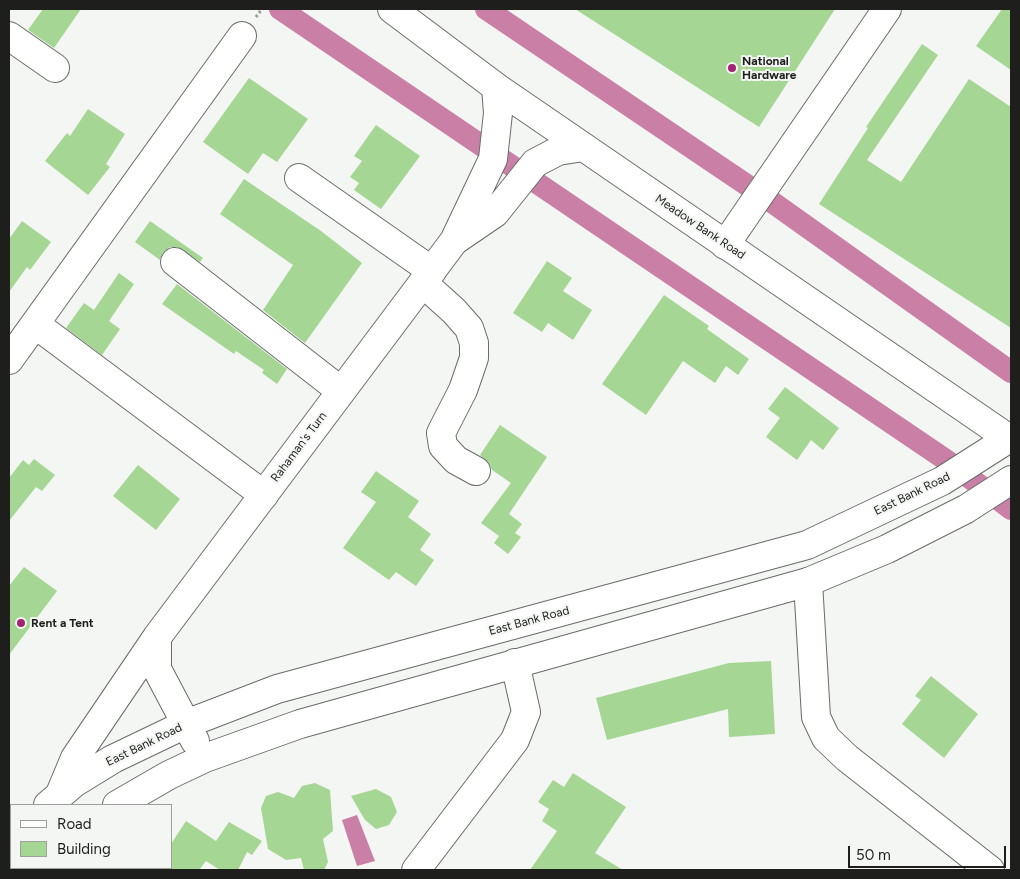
<!DOCTYPE html>
<html>
<head>
<meta charset="utf-8">
<style>
  body { margin:0 }
  #map { position:relative; width:1020px; height:879px; overflow:hidden; background:#f3f6f2; font-family:Figtree,sans-serif }
  canvas { display:block }
  .frame { position:absolute; inset:0; border:10px solid #1e1f1d; pointer-events:none }
  .legend { position:absolute; left:10px; top:804px; width:162px; height:65px; box-sizing:border-box; background:#f3f6f2; border:1px solid #9ea09d; margin:0; padding:6px 9px; list-style:none; font-size:15px; color:#1e1f1d }
  .legend li { display:flex; align-items:center; gap:10px; height:25px }
  .legend b { width:25px; border:1px solid #9ea09d }
  .scale { position:absolute; left:848px; top:846px; width:158px; height:22px; box-sizing:border-box; border:2px solid #1e1f1d; border-top:0; padding-left:6px; font-size:15px; line-height:18px; white-space:nowrap; color:#1e1f1d; -webkit-text-stroke:4px #f3f6f2; paint-order:stroke }
</style>
</head>
<body>
<div id="map">
<canvas width="1020" height="879"></canvas>
<div class="frame"></div>
<ul class="legend">
<li><b style="height:6px;background:#fff"></b>Road</li>
<li><b style="height:14px;background:#a5d694"></b>Building</li>
</ul>
<div class="scale">50 m</div>
</div>
<script>
const ctx = document.querySelector('canvas').getContext('2d');
ctx.lineJoin = 'round';
function fill(path, color) { ctx.fillStyle = color; ctx.fill(path, 'evenodd'); }
const shape = rows => new Path2D(rows.map(r => 'M' + r).join(''));
function strokePath(path, color, width, dash) { ctx.strokeStyle = color; ctx.lineWidth = width; ctx.lineCap = dash ? 'butt' : 'round'; ctx.setLineDash(dash || []); ctx.stroke(path); }
function label(font, color, halo, rows, align = 'center') {
  ctx.font = font + ' Figtree,sans-serif'; ctx.lineWidth = 4; ctx.setLineDash([]); ctx.textBaseline = 'middle'; ctx.strokeStyle = halo; ctx.fillStyle = color; for (const [text, x, y, turn = 0] of rows) {
    ctx.save(); ctx.translate(x, y); ctx.rotate((+turn || 0) * Math.PI / 180); ctx.textAlign = isNaN(turn) ? turn : align; if (halo) ctx.strokeText(text, 0, 0); ctx.fillText(text, 0, 0); ctx.restore();
  }
}
fill(shape([
  [357,815,375,861,357,866,342,820]
]), '#ca80a6');
strokePath(shape([
  [280,9,946,460,1011,509],
  [486,9,772,202,1011,372]
]), '#ca80a6', 22);
fill(shape([
  [43,9,81,9,54,48,28,30],
  [575,9,835,9,759,127],
  [1002,9,1011,9,1011,70,976,46],
  [922,44,938,55,867,160,901,182,969,79,1011,107,1011,328,819,204,868,128,866,127],
  [249,78,308,119,277,162,263,153,248,174,203,142],
  [88,109,125,134,106,164,110,167,88,195,45,161,67,133,70,136],
  [376,125,420,156,381,209,354,190,359,183,350,177,362,161,354,156],
  [244,179,321,231,362,263,305,343,263,310,293,265,220,214],
  [22,221,51,242,30,270,27,267,9,292,9,239],
  [150,221,203,258,200,262,177,247,170,247,163,252,160,260,135,242],
  [547,261,572,278,563,291,592,310,573,340,548,323,542,332,513,313],
  [119,273,134,284,109,321,120,329,102,355,66,328,84,303,94,310],
  [177,284,287,369,277,384,262,373,264,370,236,351,234,354,162,304],
  [664,295,709,326,707,329,749,359,738,375,726,366,715,383,683,361,646,415,602,384],
  [785,387,839,428,823,450,811,440,797,460,766,437,780,418,768,409],
  [500,425,547,457,509,514,522,524,515,533,521,537,508,554,494,543,499,536,481,523,511,483,492,470,489,463,480,455],
  [34,459,55,475,42,491,36,487,9,521,9,478,23,460,29,465],
  [138,465,180,499,156,530,113,496],
  [376,471,419,501,408,517,431,534,420,550,434,560,416,586,396,572,389,580,343,548,376,502,361,492],
  [24,567,57,591,9,655,9,586],
  [771,661,775,734,729,737,728,709,607,740,596,698,729,663],
  [931,676,978,714,944,758,902,724,921,700,915,696],
  [573,773,626,807,595,853,623,870,530,870,557,831,542,821,549,809,538,802,553,780,564,787],
  [315,783,330,790,333,831,323,839,328,862,324,870,304,870,301,858,286,860,268,849,261,808,266,796,278,792,294,798,302,786],
  [376,789,391,797,397,812,389,825,376,829,365,820,351,796],
  [186,821,216,841,229,822,262,841,252,855,247,852,238,870,220,870,206,861,199,870,171,870,171,844]
]), '#a5d694');
const minor = shape([
  [9,36,55,68],
  [299,178,432,271],
  [725,245,887,9],
  [175,262,341,391],
  [423,283,454,311,469,328,474,343,474,358,463,390,441,433,443,446,456,460,476,471],
  [35,324,264,495],
  [9,360,242,36],
  [808,582,816,717,826,738,847,758,990,870],
  [118,870,120,868],
  [416,870,515,740,526,712,515,663]
]);
const major = shape([
  [392,9,496,87,1011,440],
  [455,239,493,159,498,113,496,87],
  [157,637,157,669,195,741],
  [60,794,75,758,157,637,454,241,495,213,535,163,558,151,583,147],
  [48,805,74,783,113,759,186,724,277,689,807,545,942,481,1011,437],
  [117,805,169,775,205,758,300,724,808,582,887,549,966,509,1011,480],
  [9,846,11,844],
  [32,870,35,868]
]);
strokePath(minor, '#696c68', 30);
strokePath(major, '#696c68', 30);
strokePath(shape([
  [256,17,262,9]
]), '#9a9d99', 3, [2.5, 2.5]);
strokePath(minor, '#fff', 28);
strokePath(major, '#fff', 28);
for (const [x, y, r, color] of [
  [732,68,5,"#a32272"],
  [21,623,5,"#a32272"]
]) { const dot = new Path2D(); dot.arc(x, y, r, 0, 2 * Math.PI); ctx.fillStyle = color; ctx.fill(dot); strokePath(dot, '#f3f6f2', 2); }
label('bold 12px', '#1e1f1d', '#f3f6f2', [
  ["National",742,61],
  ["Hardware",742,75],
  ["Rent a Tent",31,623]
], 'left');
label('12px', '#1e1f1d', '#f3f6f2', [
  ["Meadow Bank Road",700,227,34],
  ["Rahaman's Turn",299,447,-53],
  ["East Bank Road",912,494,-26],
  ["East Bank Road",529,621,-15],
  ["East Bank Road",144,745,-26]
]);
</script>
</body>
</html>
